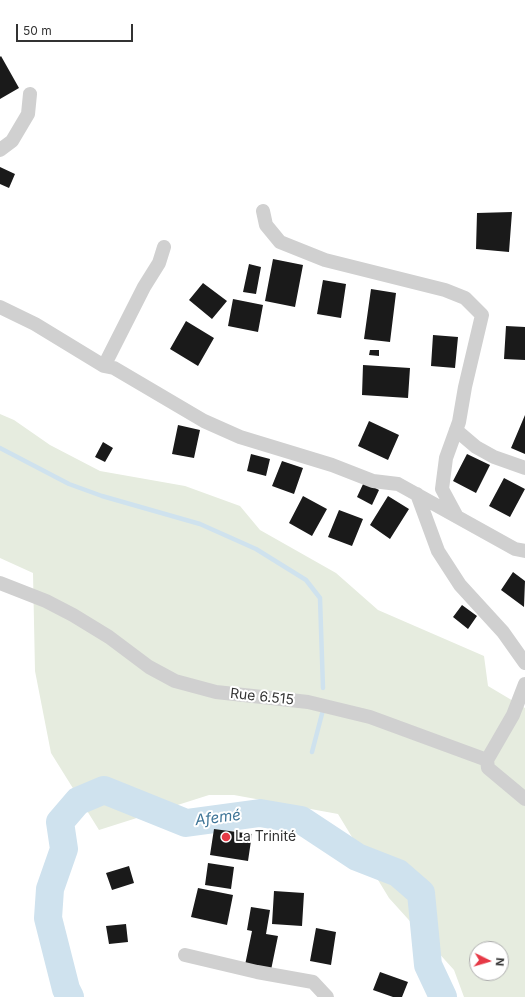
<!DOCTYPE html>
<html>
<head>
<meta charset="utf-8">
<style>
  body { margin:0 }
  #map { position:relative; width:525px; height:997px; overflow:hidden; background:#fff; font-family:Inter,sans-serif }
  canvas { display:block }
  .north { position:absolute; left:469px; top:941px; width:40px; height:40px; box-sizing:border-box; background:#fff; border:1px solid #adadad; border-radius:50%; rotate:95deg; font-size:11px; font-weight:700; line-height:16px; text-align:center; color:#333 }
  .north::after { content:''; display:block; margin:auto; width:14px; height:18px; background:#e63946; clip-path:polygon(50% 0,100% 100%,50% 72%,0 100%) }
  .scale { position:absolute; left:16px; top:24px; width:117px; height:18px; box-sizing:border-box; border:2px solid #333; border-top:0; padding-left:5px; font-size:12px; line-height:14px; white-space:nowrap; color:#333; -webkit-text-stroke:3px #fff; paint-order:stroke }
</style>
</head>
<body>
<div id="map">
<canvas width="525" height="997"></canvas>
<div class="north">N</div>
<div class="scale">50 m</div>
</div>
<script>
const ctx = document.querySelector('canvas').getContext('2d');
ctx.lineJoin = 'round';
function fill(path, color) { ctx.fillStyle = color; ctx.fill(path, 'evenodd'); }
const shape = rows => new Path2D(rows.map(r => 'M' + r).join(''));
function strokePath(path, color, width, dash) { ctx.strokeStyle = color; ctx.lineWidth = width; ctx.lineCap = dash ? 'butt' : 'round'; ctx.setLineDash(dash || []); ctx.stroke(path); }
function label(font, color, halo, rows, align = 'center') {
  ctx.font = font + ' Inter,sans-serif'; ctx.lineWidth = 4; ctx.setLineDash([]); ctx.textBaseline = 'middle'; ctx.strokeStyle = halo; ctx.fillStyle = color; for (const [text, x, y, turn = 0] of rows) {
    ctx.save(); ctx.translate(x, y); ctx.rotate((+turn || 0) * Math.PI / 180); ctx.textAlign = isNaN(turn) ? turn : align; if (halo) ctx.strokeText(text, 0, 0); ctx.fillText(text, 0, 0); ctx.restore();
  }
}
fill(shape([
  [0,414,14,420,50,445,100,471,185,486,240,506,260,530,336,573,378,610,484,656,488,686,525,708,525,997,464,997,454,970,389,898,338,814,234,795,209,795,99,830,51,753,35,671,33,573,0,558],
  [477,949,501,949,501,973,477,973]
]), '#e6ecdf');
strokePath(shape([
  [0,448,69,484,102,496,200,524,256,549,306,580,320,598,323,688],
  [312,752,323,710]
]), '#cfe2ee', 4.5);
strokePath(shape([
  [70,997,66,989,48,918,50,889,64,849,60,822,78,801,104,790,186,823,260,813,301,820,357,857,398,873,421,893,428,965,443,997]
]), '#cfe2ee', 28);
fill(shape([
  [1,56,19,88,0,99,0,57],
  [0,167,15,174,9,188,0,184],
  [512,212,509,252,476,249,477,213],
  [273,259,303,265,295,307,265,301],
  [249,264,261,267,256,294,243,292],
  [323,280,346,284,341,318,317,314],
  [203,283,227,301,212,319,189,300],
  [371,289,396,293,390,342,364,339],
  [233,299,263,305,258,332,228,326],
  [186,321,214,338,198,366,170,349],
  [506,326,525,327,525,360,504,359],
  [433,335,458,337,455,368,431,366],
  [370,350,379,350,379,356,369,355],
  [363,365,410,368,408,398,362,395],
  [525,415,525,454,511,448],
  [369,421,399,435,388,460,358,446],
  [178,425,200,430,194,458,172,454],
  [103,442,113,448,105,462,95,457],
  [251,454,270,459,266,476,247,471],
  [467,454,490,465,476,493,453,481],
  [282,461,303,468,294,494,272,486],
  [504,478,525,489,510,517,489,506],
  [364,482,379,490,372,505,357,497],
  [303,496,327,509,312,536,289,523],
  [388,496,409,509,390,539,370,525],
  [339,510,363,519,352,546,328,537],
  [513,572,525,581,524,607,501,590],
  [462,605,477,616,468,629,453,617],
  [214,829,252,834,248,861,210,855],
  [208,863,234,867,231,889,205,885],
  [129,866,134,883,112,890,106,873],
  [198,888,233,895,227,925,191,917],
  [274,891,304,893,302,926,272,924],
  [251,907,270,910,266,934,278,936,271,970,245,965,252,931,247,930],
  [126,924,128,942,109,944,106,926],
  [316,928,336,932,331,965,310,961],
  [380,972,408,982,402,997,393,997,373,990]
]), '#1a1a1a');
strokePath(shape([
  [0,150,12,141,28,114,30,94],
  [263,211,266,225,280,242,325,260,445,290,465,298,482,315,465,387,459,422,446,458,442,489,456,515],
  [0,307,35,324,104,366,114,368,204,421,240,437,332,465,373,481,398,484,515,549,525,551],
  [104,366,144,287,159,263,164,247],
  [456,430,476,447,494,457,525,468],
  [417,494,438,551,460,585,503,632,525,663],
  [0,583,46,601,73,615,109,637,149,667,175,681,216,692,308,702,370,717,487,760,488,768,525,799],
  [487,760,513,715,525,684],
  [185,955,257,972,313,982,327,997]
]), '#d0d0d0', 14);
for (const [x, y, r, color] of [
  [226,837,5,"#e63946"]
]) { const dot = new Path2D(); dot.arc(x, y, r, 0, 2 * Math.PI); ctx.fillStyle = color; ctx.fill(dot); strokePath(dot, '#fff', 1.5); }
label('14px', '#333', '#fff', [
  ["Rue 6.515",262,697,6]
]);
label('14px', '#333', '#fff', [
  ["La Trinité",235,837]
], 'left');
label('italic 15px', '#3f7597', '#fff', [
  ["Afemé",218,818,-7]
]);
</script>
</body>
</html>
